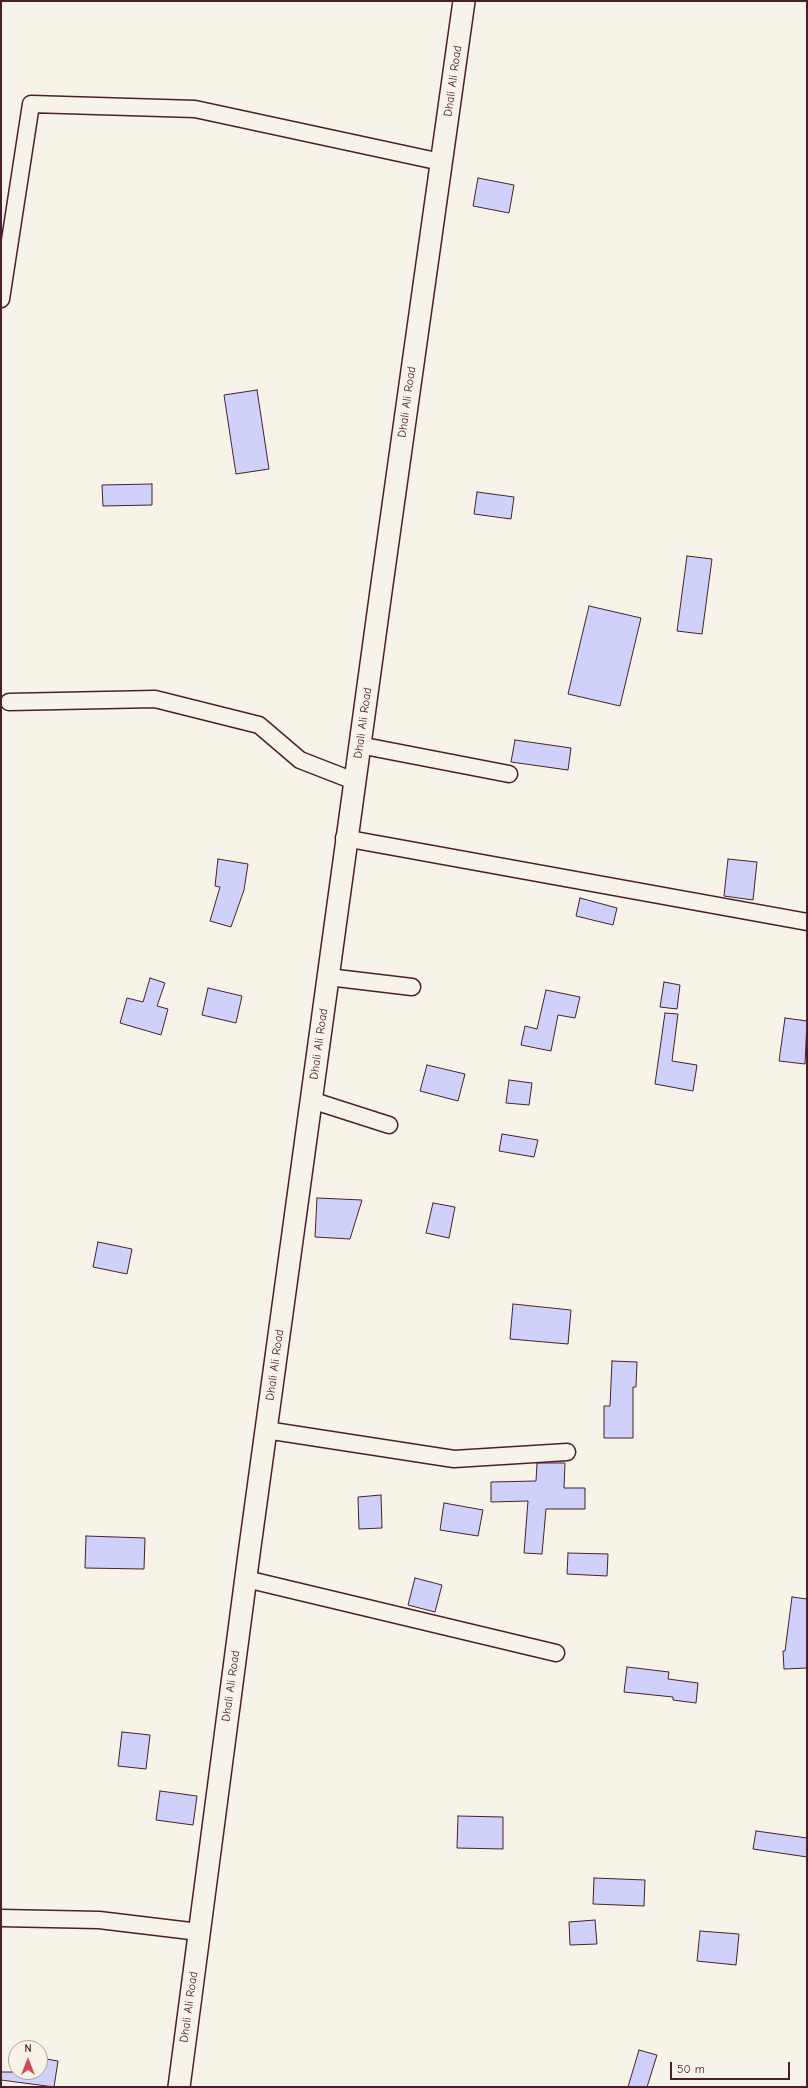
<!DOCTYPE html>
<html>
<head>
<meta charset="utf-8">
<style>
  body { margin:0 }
  #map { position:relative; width:808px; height:2088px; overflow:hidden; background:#f7f3e8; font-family:"Comic Neue",sans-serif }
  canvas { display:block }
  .frame { position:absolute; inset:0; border:2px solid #4a1f2b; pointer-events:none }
  .north { position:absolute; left:8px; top:2040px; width:40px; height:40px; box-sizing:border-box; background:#f7f3e8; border:1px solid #b29e9c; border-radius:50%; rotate:0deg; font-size:11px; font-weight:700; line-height:16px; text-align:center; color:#4a1f2b }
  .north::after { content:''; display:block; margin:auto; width:14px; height:18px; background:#d1495b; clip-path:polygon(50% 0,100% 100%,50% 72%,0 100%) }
  .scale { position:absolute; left:670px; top:2062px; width:120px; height:18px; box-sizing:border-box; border:2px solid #4a1f2b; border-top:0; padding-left:5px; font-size:12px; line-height:14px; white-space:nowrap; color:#4a1f2b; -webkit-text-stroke:3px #f7f3e8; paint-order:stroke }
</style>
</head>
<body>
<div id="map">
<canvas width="808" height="2088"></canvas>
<div class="frame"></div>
<div class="north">N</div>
<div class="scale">50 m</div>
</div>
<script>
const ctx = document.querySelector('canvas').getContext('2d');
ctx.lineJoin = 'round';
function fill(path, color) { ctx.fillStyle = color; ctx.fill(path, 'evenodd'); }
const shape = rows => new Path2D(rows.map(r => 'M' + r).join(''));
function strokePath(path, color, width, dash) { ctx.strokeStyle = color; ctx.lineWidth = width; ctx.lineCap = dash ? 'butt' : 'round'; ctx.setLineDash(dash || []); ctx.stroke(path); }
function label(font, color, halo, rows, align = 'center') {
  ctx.font = font + ' "Comic Neue",sans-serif'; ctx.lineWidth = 3.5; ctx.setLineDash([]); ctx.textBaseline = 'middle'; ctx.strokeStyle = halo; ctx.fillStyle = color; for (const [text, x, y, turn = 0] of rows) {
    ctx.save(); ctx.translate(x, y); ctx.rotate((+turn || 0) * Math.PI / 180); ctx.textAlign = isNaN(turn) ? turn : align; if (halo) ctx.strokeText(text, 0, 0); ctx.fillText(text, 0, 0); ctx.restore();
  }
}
const building = shape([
  [478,178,514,185,509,213,473,206,478,178],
  [257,390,269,469,236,474,224,395,257,390],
  [152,484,152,505,103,506,102,485,152,484],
  [477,492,514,497,511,519,474,514,477,492],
  [687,556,712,559,702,634,677,631,687,556],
  [589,606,641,618,620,706,568,694,589,606],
  [515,740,571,748,568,770,511,762,515,740],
  [218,859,248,864,244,890,231,927,210,921,220,887,215,886,218,859],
  [728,859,757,862,753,900,724,896,728,859],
  [580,898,617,908,613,925,576,916,580,898],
  [150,978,165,983,157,1006,168,1009,161,1035,120,1023,127,998,143,1002,150,978],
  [664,982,680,985,677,1009,660,1007,664,982],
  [208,988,242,996,236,1023,202,1015,208,988],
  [546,990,580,997,575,1018,558,1015,551,1051,521,1045,525,1026,537,1029,546,990],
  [665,1013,678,1014,672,1061,697,1065,693,1091,655,1084,665,1013],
  [785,1018,807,1021,805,1064,779,1061,785,1018],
  [427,1065,465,1074,458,1101,420,1091,427,1065],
  [509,1080,532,1083,529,1105,506,1103,509,1080],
  [502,1134,538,1140,534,1157,499,1151,502,1134],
  [317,1198,362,1200,350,1239,315,1237,317,1198],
  [433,1203,455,1207,449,1238,426,1233,433,1203],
  [98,1242,132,1249,127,1274,93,1267,98,1242],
  [513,1304,571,1310,568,1344,510,1339,513,1304],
  [612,1361,637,1362,636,1387,633,1387,633,1438,604,1438,604,1406,610,1406,612,1361],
  [537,1463,565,1463,564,1488,585,1488,585,1509,546,1509,542,1554,524,1553,528,1501,491,1502,491,1482,536,1481,537,1463],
  [381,1495,382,1528,359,1529,358,1497,381,1495],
  [444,1503,483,1510,478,1536,440,1530,444,1503],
  [86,1536,145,1538,144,1569,85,1568,86,1536],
  [568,1553,608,1554,607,1576,567,1574,568,1553],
  [415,1578,442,1585,435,1612,408,1605,415,1578],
  [792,1597,807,1599,807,1668,784,1669,783,1651,785,1651,792,1597],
  [627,1667,669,1672,668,1679,698,1683,696,1703,673,1700,673,1697,624,1692,627,1667],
  [122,1732,150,1735,146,1769,118,1766,122,1732],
  [160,1791,197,1796,193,1825,156,1820,160,1791],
  [458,1816,503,1817,503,1849,457,1848,458,1816],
  [756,1831,807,1838,807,1857,753,1849,756,1831],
  [594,1878,645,1880,644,1906,593,1904,594,1878],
  [595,1920,597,1944,570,1945,569,1922,595,1920],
  [700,1931,739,1934,736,1965,697,1961,700,1931],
  [639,2050,657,2055,647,2087,628,2087,639,2050],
  [40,2058,58,2061,54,2087,1,2080,1,2072,40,2072,40,2058]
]);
fill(building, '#cfd1fa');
strokePath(building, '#4a1f2b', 1);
const minor = shape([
  [1,299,31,104,195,109,441,162],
  [9,702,155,699,259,725,300,760,354,781],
  [359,745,509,774],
  [344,838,807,922],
  [328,977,412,987],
  [311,1100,389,1125],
  [266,1430,454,1459,567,1452],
  [246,1579,556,1653],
  [1,1918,99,1920,199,1932]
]);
const tertiary = shape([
  [179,2087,249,1554,382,584,464,1]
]);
strokePath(minor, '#4a1f2b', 19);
strokePath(tertiary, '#4a1f2b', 24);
strokePath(minor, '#f7f3e8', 16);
strokePath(tertiary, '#f7f3e8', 21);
label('12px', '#4a1f2b', '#f7f3e8', [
  ["Dhali Ali Road",453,81,-82],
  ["Dhali Ali Road",407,402,-82],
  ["Dhali Ali Road",363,723,-82],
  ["Dhali Ali Road",319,1044,-82],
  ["Dhali Ali Road",275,1365,-82],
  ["Dhali Ali Road",231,1686,-82],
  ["Dhali Ali Road",189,2007,-82]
]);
</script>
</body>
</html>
